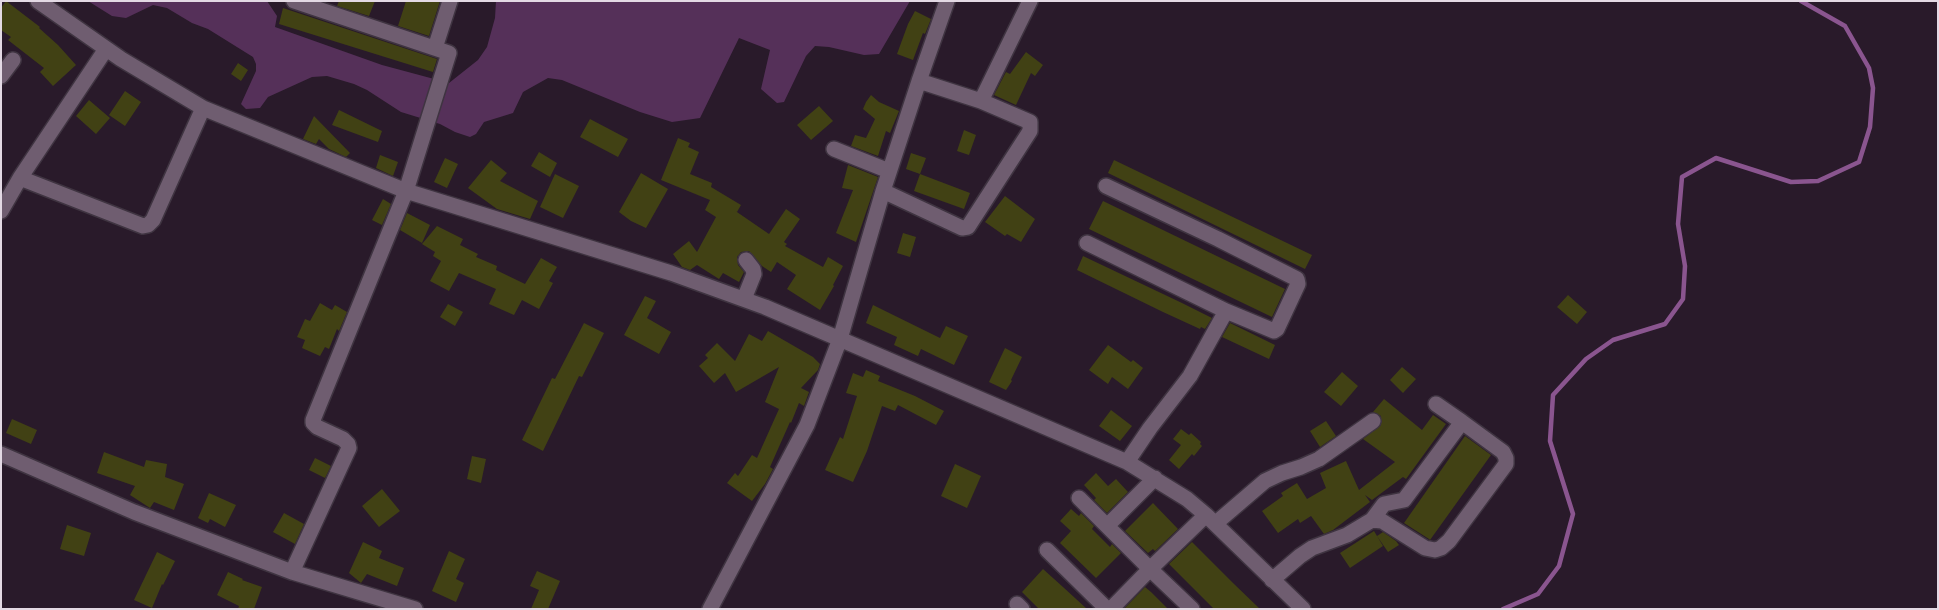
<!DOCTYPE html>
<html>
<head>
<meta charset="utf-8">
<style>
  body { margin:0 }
  #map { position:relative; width:1939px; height:610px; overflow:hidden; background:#291a2a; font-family:Literata,serif }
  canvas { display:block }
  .frame { position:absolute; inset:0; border:2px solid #e3d9e4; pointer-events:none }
</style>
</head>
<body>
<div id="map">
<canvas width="1939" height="610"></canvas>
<div class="frame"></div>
</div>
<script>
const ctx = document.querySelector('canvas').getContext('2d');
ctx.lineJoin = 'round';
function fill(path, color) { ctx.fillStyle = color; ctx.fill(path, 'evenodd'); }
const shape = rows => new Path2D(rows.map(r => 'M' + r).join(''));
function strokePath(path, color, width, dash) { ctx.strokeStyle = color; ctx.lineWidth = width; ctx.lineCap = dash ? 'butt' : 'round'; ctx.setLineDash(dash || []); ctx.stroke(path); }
fill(shape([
  [88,1,267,1,277,16,275,27,382,65,449,83,478,60,487,47,495,18,496,1,910,1,879,54,864,55,829,47,815,46,806,56,784,102,777,103,761,89,770,50,739,38,700,118,672,122,640,112,562,80,548,78,523,92,513,113,484,122,476,134,470,137,455,132,440,124,401,112,367,90,354,84,327,76,312,77,268,97,260,108,246,109,241,104,256,71,256,64,253,57,208,29,192,23,167,8,153,5,126,18,112,16]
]), '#553059');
strokePath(shape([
  [1503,609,1538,594,1559,566,1573,514,1550,441,1553,395,1586,359,1613,340,1665,324,1683,299,1685,266,1678,224,1682,177,1716,158,1791,182,1818,181,1859,162,1870,127,1873,88,1869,68,1845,26,1801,1]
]), '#8a558f', 4.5);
fill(shape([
  [6,1,40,27,39,28,58,45,76,65,53,86,40,72,44,68,8,40,11,37,1,30,1,8],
  [339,1,375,1,369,16,337,6],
  [406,1,440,1,429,36,398,26],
  [283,8,437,59,433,72,279,24],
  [915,11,931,19,925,34,923,33,913,60,897,54,908,24],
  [1026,52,1043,65,1035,76,1031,73,1016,105,994,95,1006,72,1010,74],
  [238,63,248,70,241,81,231,74],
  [125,91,141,102,125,126,109,115],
  [871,95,879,102,899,111,890,133,886,131,878,156,851,146,855,135,866,138,875,119,863,109,866,102],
  [89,100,110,118,96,134,76,116],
  [819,106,833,121,811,140,797,125],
  [339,110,382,131,378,142,332,125],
  [314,116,350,153,346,157,329,149,319,139,316,144,303,139],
  [590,119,628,139,618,157,580,137],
  [964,130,976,135,969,155,957,151],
  [678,138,690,143,688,147,699,152,690,174,712,183,711,187,741,205,737,212,734,210,769,234,786,209,800,219,784,242,787,244,785,246,823,267,828,257,843,266,833,285,834,286,820,310,787,289,796,275,777,262,771,272,762,266,749,251,741,252,737,257,738,265,744,272,739,282,723,273,719,279,697,265,690,270,682,267,673,254,689,241,697,252,716,217,705,210,710,200,661,180],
  [539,152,557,163,550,177,531,166],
  [911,153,926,158,920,174,906,169],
  [380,155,398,162,393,176,376,168],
  [445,158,458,164,447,188,434,182],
  [491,160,507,173,500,181,538,201,530,219,497,209,468,188],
  [1114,160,1312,255,1305,269,1108,173],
  [848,165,878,177,856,242,836,233,853,190,842,188],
  [641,173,668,189,646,228,631,221,619,212],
  [555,174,579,186,563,218,540,207],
  [920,174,970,193,964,209,914,191],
  [1005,196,1035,219,1021,242,1007,234,1005,236,985,222],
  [383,199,391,204,382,225,372,220],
  [1103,201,1285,289,1272,317,1089,229],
  [407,213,430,225,422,243,400,230],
  [437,226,463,239,460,245,478,254,476,257,497,266,496,270,525,284,541,258,557,267,549,281,553,283,539,309,522,300,514,315,489,304,496,289,459,273,449,291,430,281,441,261,433,256,435,252,422,244],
  [903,233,916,237,910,257,897,253],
  [1083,256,1182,303,1212,318,1205,329,1201,327,1200,329,1163,312,1077,270],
  [1568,295,1587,312,1577,324,1557,307],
  [645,296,656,301,647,318,671,332,659,354,624,335],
  [320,303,332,310,335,305,347,312,339,331,337,329,329,349,325,347,320,356,302,348,305,340,297,337,305,319,310,321],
  [448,304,463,312,455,326,440,317],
  [873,305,940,338,946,326,968,336,954,365,921,349,918,356,894,345,897,337,866,323],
  [584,323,604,333,582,377,579,376,543,451,522,440,552,378,555,379],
  [1230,323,1275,345,1269,359,1222,337],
  [768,331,813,357,820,364,818,370,801,388,809,392,804,406,799,403,791,423,790,422,770,467,773,469,765,484,752,501,727,483,735,473,738,476,752,455,757,458,779,409,765,402,779,367,736,392,725,373,714,383,699,366,708,358,705,355,717,343,735,361,749,334,762,341],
  [1108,345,1131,362,1133,360,1143,368,1128,389,1112,377,1108,384,1089,370],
  [1005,348,1022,357,1011,380,1012,381,1006,390,989,382],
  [1402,367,1416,379,1403,393,1390,380],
  [866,370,880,376,878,381,915,396,944,411,936,425,898,405,895,411,882,406,867,451,853,482,825,470,840,437,843,439,857,396,846,393,853,373,863,377],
  [1342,372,1358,386,1341,406,1324,392],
  [1384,399,1422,430,1433,415,1446,424,1406,479,1403,477,1372,500,1365,495,1370,502,1333,530,1324,534,1311,516,1300,523,1298,519,1278,533,1262,511,1283,496,1281,493,1297,483,1307,499,1326,488,1320,473,1346,461,1359,490,1395,462,1363,439,1381,425,1381,416,1373,412],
  [1111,410,1132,426,1120,441,1099,426],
  [12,419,37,430,31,444,6,433],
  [1326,421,1336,436,1320,447,1310,431],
  [1181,429,1189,435,1191,433,1201,442,1200,444,1202,446,1194,456,1192,454,1179,469,1169,460,1181,445,1173,439],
  [1465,436,1491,455,1430,540,1429,539,1404,523],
  [104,452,144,467,146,460,167,464,165,477,184,484,174,510,154,502,150,508,130,495,135,486,97,473],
  [472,456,486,459,481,483,467,479],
  [315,458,331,466,325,478,309,470],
  [955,464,981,476,967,508,941,496],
  [1096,473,1108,486,1116,479,1128,492,1107,513,1094,500,1096,498,1084,485],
  [382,489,400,511,379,527,362,506],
  [209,493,236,505,225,527,210,519,208,523,198,518],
  [1153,503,1178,529,1155,551,1153,549,1148,553,1125,531],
  [1071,509,1079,516,1081,513,1094,526,1092,529,1110,547,1112,544,1121,553,1096,578,1060,543,1071,531,1060,521],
  [284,513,304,524,295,544,273,532],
  [67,525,91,533,84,556,60,549],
  [1374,531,1383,546,1350,568,1340,553],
  [1383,532,1396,541,1399,545,1388,552,1377,536],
  [363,542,382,551,379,558,404,568,397,586,367,574,361,583,349,573],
  [1192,542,1233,583,1260,609,1214,609,1169,564],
  [449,551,465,559,456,579,464,583,456,602,432,591],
  [157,552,175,561,163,585,162,584,152,608,134,600],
  [1043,569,1063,587,1087,609,1039,609,1022,592],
  [537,571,560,581,548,609,531,609,539,590,530,586],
  [228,572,243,579,242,580,262,587,254,609,238,609,239,606,217,595],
  [1145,587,1151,592,1168,609,1124,609]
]), '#414114');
const minor = shape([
  [38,1,121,59,203,108,406,191,671,273,765,307,1127,462,1187,499,1206,515,1303,609],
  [435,48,450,1],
  [1,76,13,60],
  [919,81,947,1],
  [981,101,1030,1],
  [834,149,889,171],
  [20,178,143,226,148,225,153,220,203,108],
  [1106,186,1218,239,1297,279,1298,284,1277,329,1274,331,1226,311],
  [1,211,20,178,106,49],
  [1087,243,1226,311,1190,376,1150,428,1127,462],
  [744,299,754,274,753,269,746,260],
  [1,454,134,512,292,572,415,609],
  [1079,498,1150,569,1206,515],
  [1372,520,1382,521,1425,548,1435,550,1441,548,1449,541,1506,464,1506,458,1503,452,1462,422],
  [1216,523,1265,481,1282,473,1301,467,1319,459,1373,421],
  [1107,526,1155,478],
  [1047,550,1107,609],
  [292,572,349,448,348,444,343,439,317,427,313,423,313,420,406,191,449,53,294,1],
  [1272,580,1300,556,1312,548,1347,535,1372,520,1384,504,1404,500,1462,422,1436,404],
  [1017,604,1022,609],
  [710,609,807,425,840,339,883,191,919,81,981,101,1030,122,1030,131,968,227,962,228,883,191],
  [1111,609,1150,569,1192,609]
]);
strokePath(minor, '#3f3441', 18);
strokePath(minor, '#6f5d70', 15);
</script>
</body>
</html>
